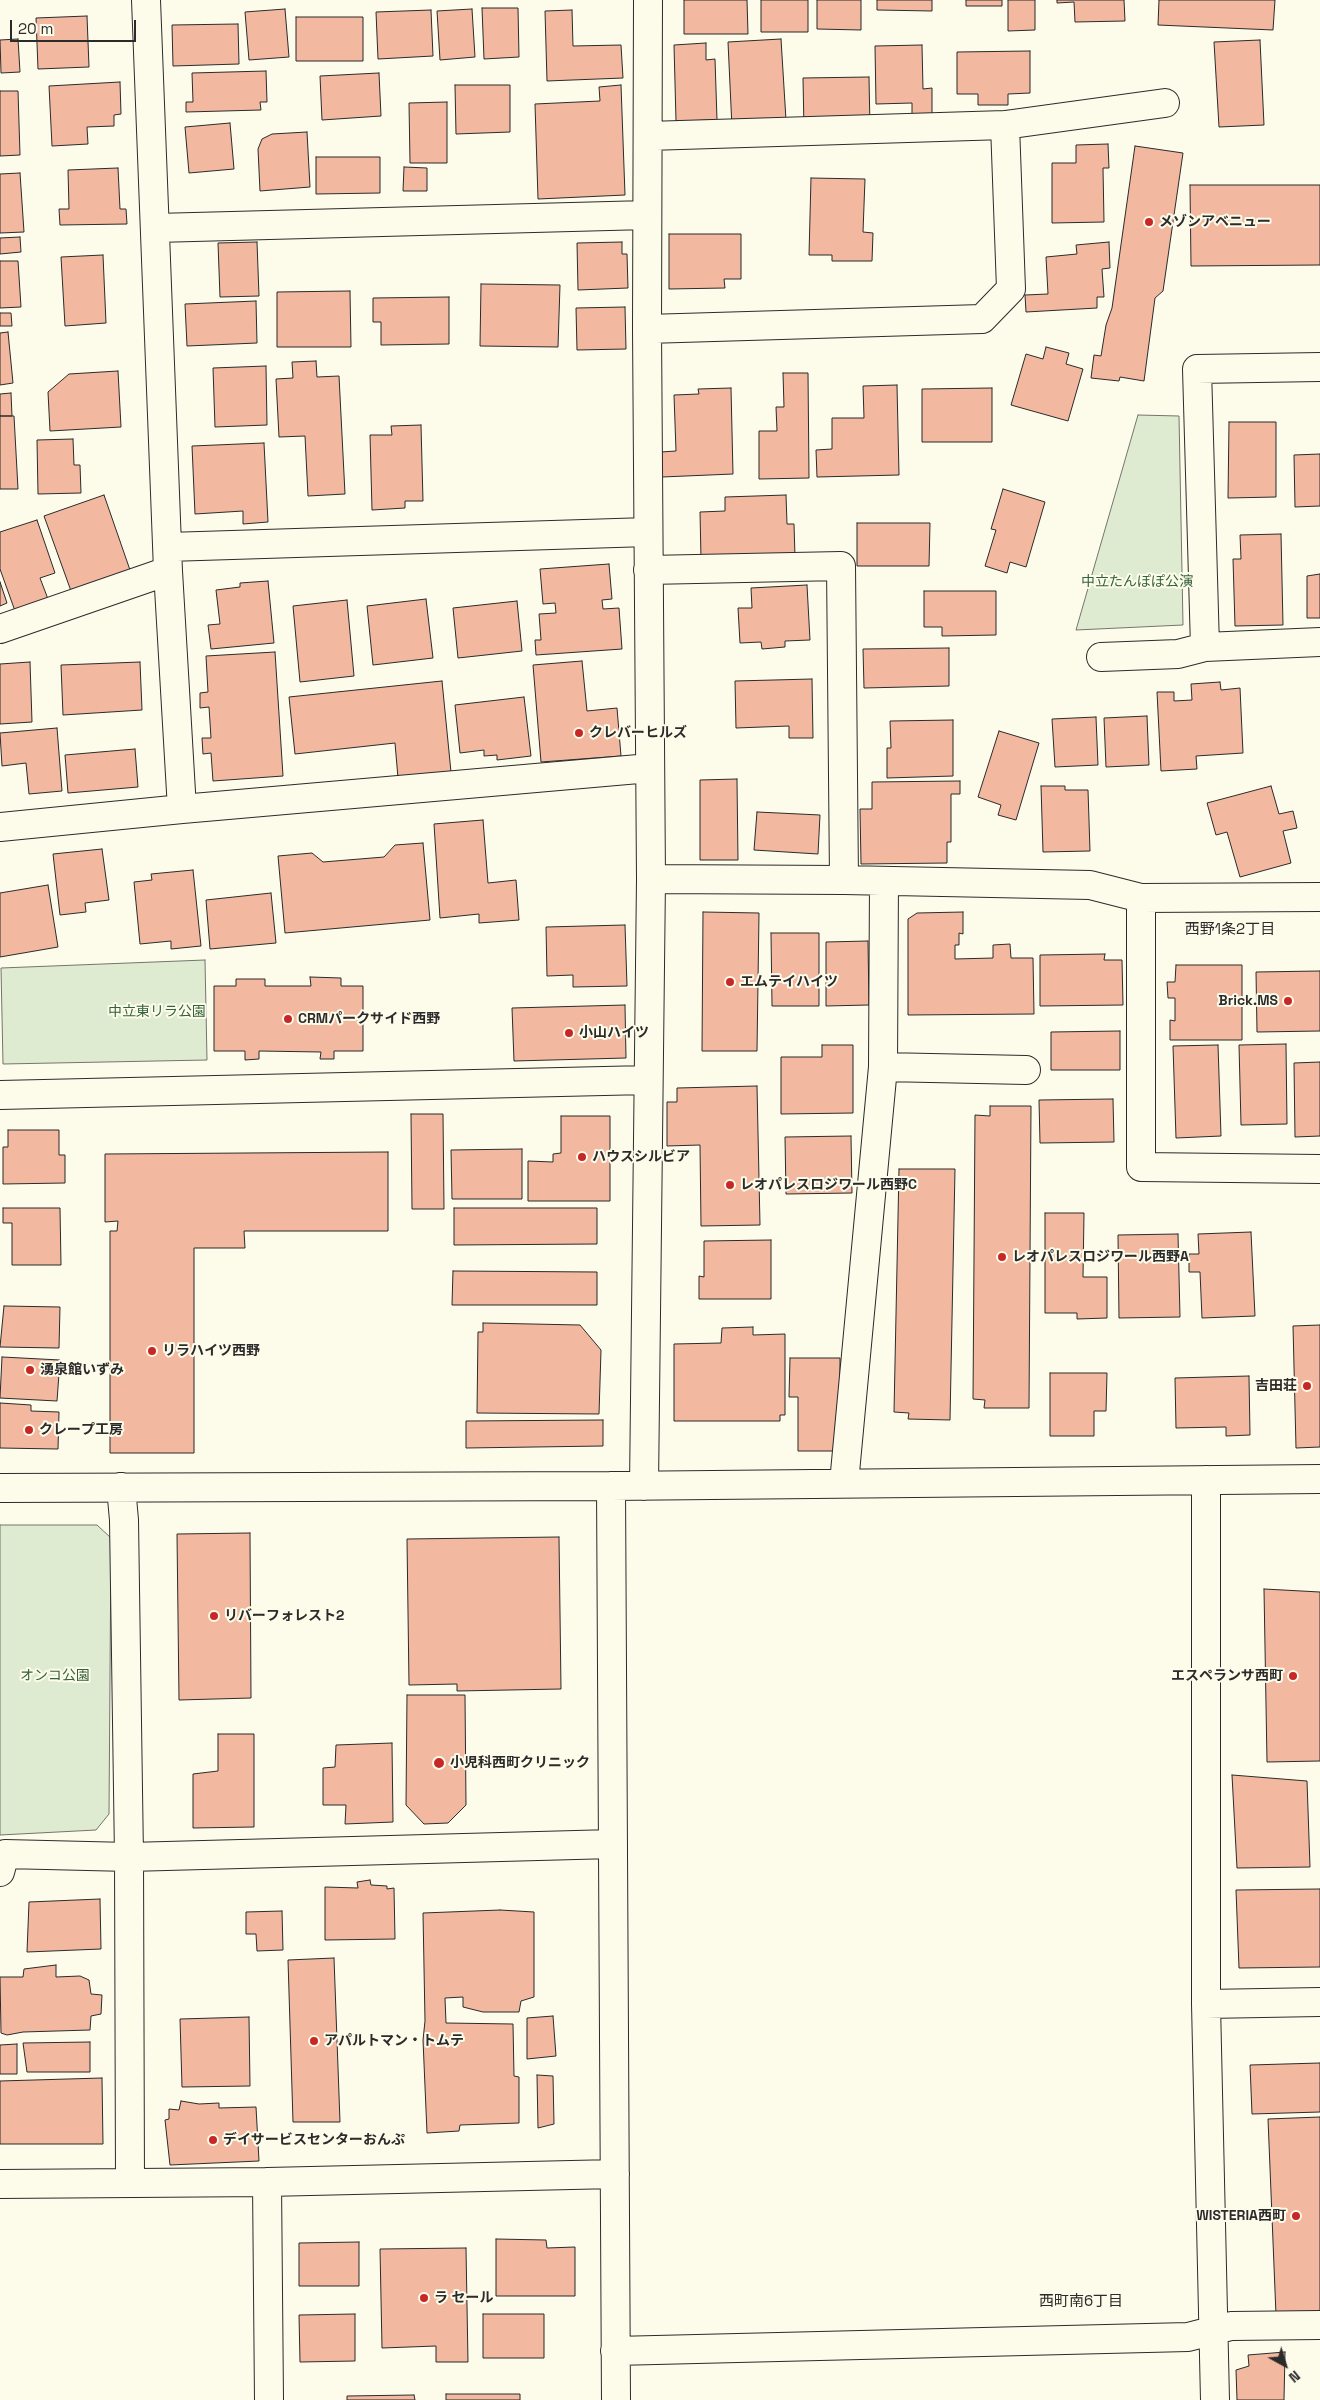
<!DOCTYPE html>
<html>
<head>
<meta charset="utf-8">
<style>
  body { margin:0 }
  #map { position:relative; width:1320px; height:2400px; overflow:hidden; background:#fdfbea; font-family:"Space Grotesk",sans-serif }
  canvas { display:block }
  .north { position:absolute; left:1260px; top:2340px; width:50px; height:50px; -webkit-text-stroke:4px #fdfbea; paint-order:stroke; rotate:141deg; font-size:14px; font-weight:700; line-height:20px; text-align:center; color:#2b2b2b }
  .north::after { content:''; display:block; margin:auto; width:18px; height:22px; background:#2b2b2b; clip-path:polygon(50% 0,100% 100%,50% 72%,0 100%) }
  .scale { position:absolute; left:10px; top:20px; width:126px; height:22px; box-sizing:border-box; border:2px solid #2b2b2b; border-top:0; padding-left:6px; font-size:15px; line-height:18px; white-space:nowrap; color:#2b2b2b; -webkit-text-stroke:4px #fdfbea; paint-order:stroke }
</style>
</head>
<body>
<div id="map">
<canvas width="1320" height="2400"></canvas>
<div class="north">N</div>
<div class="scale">20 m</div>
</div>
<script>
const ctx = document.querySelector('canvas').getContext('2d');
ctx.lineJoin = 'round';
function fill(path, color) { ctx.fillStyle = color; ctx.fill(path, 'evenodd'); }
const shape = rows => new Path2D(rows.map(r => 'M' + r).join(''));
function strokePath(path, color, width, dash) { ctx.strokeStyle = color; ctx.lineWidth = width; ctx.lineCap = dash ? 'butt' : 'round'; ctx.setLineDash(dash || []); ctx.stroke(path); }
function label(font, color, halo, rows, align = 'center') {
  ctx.font = font + ' "Space Grotesk","Noto Sans JP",sans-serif'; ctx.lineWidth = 4; ctx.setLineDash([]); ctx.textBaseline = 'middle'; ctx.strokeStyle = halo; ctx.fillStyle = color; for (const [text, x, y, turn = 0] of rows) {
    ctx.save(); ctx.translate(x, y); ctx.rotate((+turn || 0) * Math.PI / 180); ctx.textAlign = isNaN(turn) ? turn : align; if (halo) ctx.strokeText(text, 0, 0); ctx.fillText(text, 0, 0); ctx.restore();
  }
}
const green = shape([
  [1138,415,1179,416,1183,625,1076,630,1138,415],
  [205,960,207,1060,3,1064,1,968,205,960],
  [0,1525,97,1525,111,1538,109,1814,96,1830,0,1835,0,1525]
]);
fill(green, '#deebd1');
strokePath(green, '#74746e', 1);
const building = shape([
  [684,0,747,0,748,34,684,34,684,0],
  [761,0,808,0,808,32,761,32,761,0],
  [817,0,861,0,861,30,817,29,817,0],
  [877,0,932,0,932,11,877,10,877,0],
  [966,0,1002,0,1002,6,966,6,966,0],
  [1008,0,1035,0,1035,30,1008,31,1008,0],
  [1057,0,1124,0,1125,21,1075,22,1074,2,1057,3,1057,0],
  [1159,0,1275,0,1273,30,1158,25,1159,0],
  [482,8,518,8,519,57,484,59,482,8],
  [285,9,289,57,249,60,245,12,285,9],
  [472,9,475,57,440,60,437,11,472,9],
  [431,10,433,56,378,59,376,12,431,10],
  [572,10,573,46,621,45,623,78,547,81,545,11,572,10],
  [87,16,89,67,38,69,36,18,87,16],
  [296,17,363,17,363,61,296,61,296,17],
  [238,24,239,64,173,66,172,25,238,24],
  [18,39,20,72,1,73,0,40,18,39],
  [781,39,786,120,732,128,728,42,781,39],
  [1260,40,1264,125,1219,127,1214,42,1260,40],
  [706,43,706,60,715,59,717,120,676,121,674,45,706,43],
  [922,45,923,89,932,88,932,116,912,116,912,103,876,104,875,46,922,45],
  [1030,51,1030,93,1008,94,1008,105,978,105,978,94,957,94,957,52,1030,51],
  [266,71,267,102,260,102,261,110,186,112,186,102,193,102,192,73,266,71],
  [379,73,381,116,322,120,320,76,379,73],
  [869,77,870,128,804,130,803,78,869,77],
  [120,82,121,114,114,115,114,126,87,127,88,144,52,146,49,86,120,82],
  [455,85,510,85,510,132,456,134,455,85],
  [621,85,625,195,538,199,535,104,600,101,599,87,621,85],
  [0,91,18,91,20,155,0,156,0,91],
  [447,102,447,163,410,163,409,103,447,102],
  [230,123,234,169,189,173,185,127,230,123],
  [307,132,310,187,260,191,258,149,262,139,272,134,307,132],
  [1108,144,1109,168,1103,168,1104,222,1052,223,1052,163,1076,163,1076,145,1108,144],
  [1135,146,1183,153,1163,291,1155,298,1144,381,1120,377,1119,381,1091,378,1094,355,1101,356,1106,325,1112,308,1135,146],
  [316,157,380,157,380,193,316,194,316,157],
  [404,167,427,168,427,191,403,191,404,167],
  [118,168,120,209,126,209,127,224,60,225,59,209,69,209,68,170,118,168],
  [20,173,24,232,0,233,0,174,20,173],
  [811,178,865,179,863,232,873,233,872,261,832,261,832,255,809,255,811,178],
  [1190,185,1320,185,1320,265,1191,266,1190,185],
  [669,234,741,234,741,279,724,279,725,288,669,289,669,234],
  [20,237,21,252,0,254,0,238,20,237],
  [257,242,259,296,220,297,218,243,257,242],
  [622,242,622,254,627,254,628,288,578,290,577,243,622,242],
  [1109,242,1110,268,1102,269,1104,297,1097,297,1097,308,1026,312,1025,295,1048,294,1046,257,1077,254,1076,245,1109,242],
  [103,255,106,323,65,326,61,257,103,255],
  [0,261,18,261,21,307,0,308,0,261],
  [481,284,560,285,558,347,480,346,481,284],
  [350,291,351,347,277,347,277,292,350,291],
  [449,297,449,344,381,345,381,322,373,322,373,298,449,297],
  [256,301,257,343,187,346,185,304,256,301],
  [625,307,626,349,577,350,576,308,625,307],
  [0,313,11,313,12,326,0,326,0,313],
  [8,332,13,383,0,385,0,333,8,332],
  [1046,347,1069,353,1066,364,1083,369,1068,421,1011,405,1026,354,1043,359,1046,347],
  [316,361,317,377,339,376,345,494,308,496,305,436,279,437,276,379,293,378,292,362,316,361],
  [266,366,267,425,215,427,213,368,266,366],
  [118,371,121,427,50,431,48,392,69,374,118,371],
  [783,373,808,373,809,478,759,479,759,431,777,431,776,407,784,407,783,373],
  [897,385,899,475,817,477,816,450,832,449,832,418,864,418,863,386,897,385],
  [731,388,733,474,662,477,661,452,676,451,674,395,699,394,698,389,731,388],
  [992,388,992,442,922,442,922,389,992,388],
  [11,393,12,416,0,416,0,394,11,393],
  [0,416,14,416,18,489,0,489,0,416],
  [1229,422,1276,422,1276,497,1228,498,1229,422],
  [421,425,423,501,405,501,405,508,372,510,370,435,392,435,391,426,421,425],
  [73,439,74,465,80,465,81,493,38,494,37,440,73,439],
  [264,443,268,522,243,524,243,511,195,514,192,446,264,443],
  [1320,454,1320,506,1295,507,1294,455,1320,454],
  [1003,489,1045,502,1026,567,1010,562,1007,573,985,566,996,530,991,529,1003,489],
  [104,495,130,570,71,591,44,516,104,495],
  [786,495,787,524,794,524,795,557,701,559,700,512,725,511,725,497,786,495],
  [37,520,55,573,40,578,48,599,15,611,0,569,0,532,37,520],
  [857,523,930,523,929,566,857,566,857,523],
  [1281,534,1283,625,1235,626,1233,559,1241,559,1240,535,1281,534],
  [609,564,612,599,602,600,603,609,619,608,622,649,536,655,535,640,541,640,539,614,556,613,555,603,543,604,540,569,609,564],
  [1320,574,1320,618,1307,618,1307,576,1320,574],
  [268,581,274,643,211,649,208,625,220,624,216,590,240,587,240,583,268,581],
  [0,582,7,603,0,606,0,582],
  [807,585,810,640,785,641,785,647,762,649,761,642,740,643,738,608,752,608,751,588,807,585],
  [924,591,996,591,996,635,942,636,942,627,924,627,924,591],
  [426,599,433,658,373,665,367,606,426,599],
  [347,600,354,676,300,682,293,606,347,600],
  [517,601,522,651,458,658,453,608,517,601],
  [949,648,949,686,864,688,863,649,949,648],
  [275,652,283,776,213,781,211,753,203,754,202,738,211,738,209,707,200,708,200,693,208,692,206,656,275,652],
  [582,661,587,711,617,708,621,756,541,762,533,665,582,661],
  [30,662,32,722,0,724,0,664,30,662],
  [140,662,142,710,63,715,61,665,140,662],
  [812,679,813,738,789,738,789,726,736,728,735,681,812,679],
  [442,681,451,772,398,778,395,743,295,754,289,697,442,681],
  [1220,682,1221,690,1240,688,1243,753,1196,756,1197,769,1161,771,1157,692,1174,692,1174,701,1192,700,1191,684,1220,682],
  [524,697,531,756,497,760,497,755,484,756,484,750,460,753,455,705,524,697],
  [1147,716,1149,765,1106,767,1104,718,1147,716],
  [1096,717,1098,765,1055,767,1052,719,1096,717],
  [953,720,953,776,887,778,887,748,891,748,890,721,953,720],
  [57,728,62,791,29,794,26,763,2,766,0,733,57,728],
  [999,731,1039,743,1016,820,998,815,1001,805,978,797,999,731],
  [135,749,138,787,68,793,65,755,135,749],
  [737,779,738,860,700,860,700,780,737,779],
  [960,781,960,794,951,794,951,842,947,842,947,863,861,864,860,809,872,809,872,782,960,781],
  [1041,786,1065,786,1065,790,1088,790,1090,851,1043,852,1041,786],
  [1271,786,1279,814,1293,811,1297,828,1283,831,1291,863,1240,877,1227,832,1216,835,1207,803,1271,786],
  [757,812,820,815,818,854,754,850,757,812],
  [483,820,488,883,516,880,519,920,479,923,479,914,440,918,434,824,483,820],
  [423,843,430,920,285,933,278,856,312,853,323,862,384,857,395,845,423,843],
  [102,849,109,900,85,903,86,912,60,915,53,854,102,849],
  [193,870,201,946,171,949,171,941,140,944,134,882,152,880,151,874,193,870],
  [48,885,58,947,0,957,0,893,48,885],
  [271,893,276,943,210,949,206,900,271,893],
  [703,912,759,913,757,1051,702,1051,703,912],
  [963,912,963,934,959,933,959,945,955,945,955,959,993,958,993,945,1010,944,1011,958,1033,958,1034,1014,908,1015,908,919,917,913,963,912],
  [625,925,627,986,573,987,573,975,547,976,546,927,625,925],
  [771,933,819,933,819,1006,772,1006,771,933],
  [868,941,869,1005,826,1006,826,942,868,941],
  [1105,954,1104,960,1122,960,1123,1005,1040,1006,1040,955,1105,954],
  [1176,965,1242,965,1242,1040,1170,1040,1170,1020,1175,1021,1175,998,1168,998,1167,982,1175,982,1176,965],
  [1320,971,1320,1031,1257,1032,1256,972,1320,971],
  [310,977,341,978,341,986,363,986,363,1051,334,1051,334,1059,320,1059,321,1052,259,1051,259,1059,245,1060,245,1051,214,1051,214,986,236,986,236,979,265,979,265,986,311,986,310,977],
  [625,1005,626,1058,514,1061,512,1008,625,1005],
  [1120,1031,1120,1070,1051,1070,1051,1032,1120,1031],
  [1286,1044,1287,1124,1241,1125,1239,1045,1286,1044],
  [822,1045,853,1045,853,1113,781,1114,781,1057,822,1057,822,1045],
  [1218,1045,1221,1136,1176,1138,1173,1046,1218,1045],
  [1320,1062,1320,1136,1295,1137,1294,1063,1320,1062],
  [757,1086,760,1225,701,1226,700,1145,667,1146,667,1102,677,1102,677,1088,757,1086],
  [1113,1099,1114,1142,1040,1143,1039,1100,1113,1099],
  [990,1106,1031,1106,1029,1408,984,1408,985,1400,973,1399,975,1115,990,1116,990,1106],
  [411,1114,443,1114,444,1209,412,1209,411,1114],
  [561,1116,610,1116,610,1201,528,1201,528,1161,553,1162,553,1154,561,1153,561,1116],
  [8,1130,59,1130,59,1155,65,1155,65,1183,3,1184,3,1147,8,1147,8,1130],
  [851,1136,852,1193,786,1194,785,1137,851,1136],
  [522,1149,522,1199,452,1199,451,1150,522,1149],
  [388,1152,388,1231,244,1231,245,1248,194,1248,194,1453,110,1453,110,1231,117,1231,118,1221,105,1222,105,1154,388,1152],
  [899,1169,955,1169,950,1420,908,1419,909,1413,894,1412,899,1169],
  [3,1208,60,1208,61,1265,12,1265,12,1223,3,1223,3,1208],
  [454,1208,597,1208,597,1244,454,1245,454,1208],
  [1045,1213,1084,1213,1083,1277,1107,1277,1107,1318,1077,1319,1077,1313,1045,1313,1045,1213],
  [1251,1232,1255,1316,1202,1318,1200,1272,1189,1272,1189,1254,1199,1254,1198,1234,1251,1232],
  [1178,1234,1180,1317,1119,1318,1118,1235,1178,1234],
  [771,1240,771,1299,699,1299,699,1276,704,1277,704,1241,771,1240],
  [453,1271,597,1272,597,1305,452,1305,453,1271],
  [4,1306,60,1307,59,1348,0,1347,4,1306],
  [483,1323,580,1325,601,1350,599,1414,477,1413,478,1332,483,1332,483,1323],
  [1320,1325,1320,1447,1296,1448,1293,1326,1320,1325],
  [753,1327,753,1335,785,1334,785,1415,780,1415,780,1421,674,1421,674,1344,721,1343,722,1328,753,1327],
  [2,1357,60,1360,57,1401,0,1398,2,1357],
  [790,1358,840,1358,840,1451,798,1451,798,1397,789,1397,790,1358],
  [1050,1373,1107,1373,1106,1411,1094,1411,1094,1436,1050,1436,1050,1373],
  [1249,1376,1250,1435,1226,1436,1226,1427,1176,1428,1175,1378,1249,1376],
  [0,1403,31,1405,31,1411,59,1412,58,1449,0,1448,0,1403],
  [603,1420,603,1446,466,1448,466,1421,603,1420],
  [250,1533,251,1698,179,1700,177,1534,250,1533],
  [559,1537,561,1689,457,1691,457,1684,409,1685,407,1539,559,1537],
  [1264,1589,1320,1592,1320,1761,1267,1762,1264,1589],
  [407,1695,465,1695,466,1805,448,1823,424,1824,406,1805,407,1695],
  [218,1734,254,1734,254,1827,193,1828,193,1774,218,1771,218,1734],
  [392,1743,393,1822,345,1824,346,1805,323,1805,323,1768,335,1767,336,1745,392,1743],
  [1232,1775,1307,1781,1310,1867,1237,1868,1232,1775],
  [370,1880,371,1885,387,1886,387,1889,394,1888,395,1939,325,1940,325,1887,358,1888,357,1882,370,1880],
  [1320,1889,1320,1967,1239,1968,1236,1890,1320,1889],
  [100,1899,101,1949,27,1952,29,1902,100,1899],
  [500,1910,534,1912,534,1997,521,2001,519,2012,483,2012,463,2007,463,1997,445,1998,446,2023,513,2024,514,2076,519,2077,519,2123,460,2125,459,2131,427,2133,423,2040,425,2021,423,1913,500,1910],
  [282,1911,283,1950,257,1951,256,1934,246,1934,246,1912,282,1911],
  [334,1958,340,2122,293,2122,288,1960,334,1958],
  [56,1965,56,1977,80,1976,89,1980,91,1994,102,1995,101,2014,91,2016,90,2030,23,2032,7,2035,1,2033,0,1977,23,1977,24,1969,56,1965],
  [553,2016,556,2056,527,2059,527,2018,553,2016],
  [249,2017,250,2086,182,2087,180,2019,249,2017],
  [90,2042,90,2072,27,2072,23,2043,90,2042],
  [17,2044,17,2074,0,2074,0,2045,17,2044],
  [1320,2063,1320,2112,1252,2114,1250,2065,1320,2063],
  [537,2075,553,2076,554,2124,538,2128,537,2075],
  [102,2078,103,2144,0,2144,0,2081,102,2078],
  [181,2101,199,2104,219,2103,219,2108,256,2107,259,2161,170,2165,165,2120,169,2119,169,2109,179,2110,181,2101],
  [1320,2117,1320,2313,1276,2315,1268,2119,1320,2117],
  [496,2239,546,2240,547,2248,575,2247,575,2296,496,2296,496,2239],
  [359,2242,359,2286,299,2286,299,2243,359,2242],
  [466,2248,468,2362,436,2362,436,2346,382,2348,380,2249,466,2248],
  [355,2314,355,2361,300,2362,299,2315,355,2314],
  [483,2314,544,2314,544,2358,483,2358,483,2314],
  [1285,2352,1284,2400,1237,2400,1236,2370,1249,2366,1248,2355,1285,2352],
  [446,2394,520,2394,520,2400,446,2400,446,2394],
  [414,2395,415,2400,347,2400,347,2396,414,2395]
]);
fill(building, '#f2b8a0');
strokePath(building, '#2b2b2b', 1);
const minor = shape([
  [146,0,168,571,182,809],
  [648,136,1005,125,1165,103],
  [156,228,647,215],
  [647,329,982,319,1011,289,1005,125],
  [168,547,648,532],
  [648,570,841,566,844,880],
  [0,629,168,571],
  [1205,647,1197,369,1320,367],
  [1101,657,1178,654,1205,647,1320,642],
  [0,827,182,809,650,768],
  [651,879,844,880,1090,885,1141,898,1320,897],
  [1141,898,1141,1167,1320,1169],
  [883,1067,1026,1070],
  [0,1095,647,1080],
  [1206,1480,1206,2004,1215,2400],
  [844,1483,883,1067,884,881],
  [611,1486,616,2400],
  [644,1486,651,879,647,329,648,0],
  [121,1487,124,1520,129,1857,130,2183],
  [0,1488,611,1486,1320,1479],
  [0,1872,5,1854,129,1857,613,1844],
  [1206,2004,1320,2002],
  [267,2182,269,2400],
  [0,2184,267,2182,615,2174],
  [615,2351,1188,2337,1231,2326,1320,2325]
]);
strokePath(minor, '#2b2b2b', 30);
strokePath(minor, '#fdfbea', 28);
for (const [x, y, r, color] of [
  [1149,222,5,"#c62828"],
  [579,733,5,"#c62828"],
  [730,982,5,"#c62828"],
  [1288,1001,5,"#c62828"],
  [288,1019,5,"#c62828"],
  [569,1033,5,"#c62828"],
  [582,1157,5,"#c62828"],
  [730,1185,5,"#c62828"],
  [1002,1257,5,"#c62828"],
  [152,1351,5,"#c62828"],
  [30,1370,5,"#c62828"],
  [1307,1386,5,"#c62828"],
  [29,1430,5,"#c62828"],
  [214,1616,5,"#c62828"],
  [1293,1676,5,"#c62828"],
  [439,1763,6,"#c62828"],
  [314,2041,5,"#c62828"],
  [213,2140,5,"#c62828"],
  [1296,2216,5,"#c62828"],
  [424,2298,5,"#c62828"]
]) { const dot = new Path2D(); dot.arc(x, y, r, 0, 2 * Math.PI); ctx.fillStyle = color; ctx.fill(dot); strokePath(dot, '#fdfbea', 2); }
label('bold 14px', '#2b2b2b', '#fdfbea', [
  ["メゾンアベニュー",1159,222],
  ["クレバーヒルズ",589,733],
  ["エムテイハイツ",740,982],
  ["Brick.MS",1278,1001,"right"],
  ["CRMパークサイド西野",298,1019],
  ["小山ハイツ",579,1033],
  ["ハウスシルビア",592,1157],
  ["レオパレスロジワール西野C",740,1185],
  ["レオパレスロジワール西野A",1012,1257],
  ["リラハイツ西野",162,1351],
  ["湧泉館いずみ",40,1370],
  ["吉田荘",1297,1386,"right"],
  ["クレープ工房",39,1430],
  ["リバーフォレスト2",224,1616],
  ["エスペランサ西町",1283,1676,"right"],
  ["小児科西町クリニック",450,1763],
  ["アパルトマン・トムテ",324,2041],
  ["デイサービスセンターおんぷ",223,2140],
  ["WISTERIA西町",1286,2216,"right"],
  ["ラ セール",434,2298]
], 'left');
label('14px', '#34623c', '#fdfbea', [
  ["中立たんぽぽ公演",1137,582],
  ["中立東リラ公園",157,1012],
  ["オンコ公園",55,1676]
]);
label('15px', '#2b2b2b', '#fdfbea', [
  ["西野1条2丁目",1230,930],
  ["西町南6丁目",1081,2302]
]);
</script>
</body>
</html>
